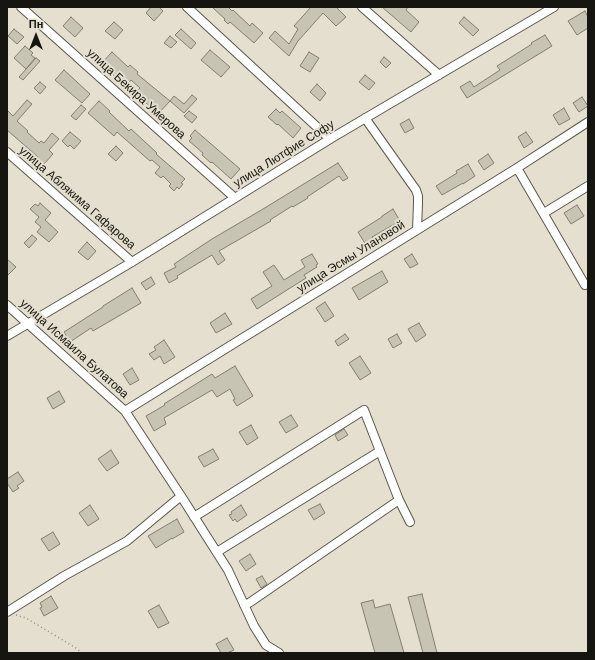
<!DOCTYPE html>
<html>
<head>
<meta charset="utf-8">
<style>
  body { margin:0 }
  #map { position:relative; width:595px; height:660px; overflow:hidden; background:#e4dfcf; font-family:Arial,sans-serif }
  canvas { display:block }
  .frame { position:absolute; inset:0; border:8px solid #16150f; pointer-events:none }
  .north { position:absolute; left:16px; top:16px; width:40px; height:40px; -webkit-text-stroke:3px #e4dfcf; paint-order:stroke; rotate:0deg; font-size:11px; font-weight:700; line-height:16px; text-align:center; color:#16150f }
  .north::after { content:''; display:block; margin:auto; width:14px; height:18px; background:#16150f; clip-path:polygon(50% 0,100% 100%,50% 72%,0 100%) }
</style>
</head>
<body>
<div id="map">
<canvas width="595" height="660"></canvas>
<div class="frame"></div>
<div class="north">Пн</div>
</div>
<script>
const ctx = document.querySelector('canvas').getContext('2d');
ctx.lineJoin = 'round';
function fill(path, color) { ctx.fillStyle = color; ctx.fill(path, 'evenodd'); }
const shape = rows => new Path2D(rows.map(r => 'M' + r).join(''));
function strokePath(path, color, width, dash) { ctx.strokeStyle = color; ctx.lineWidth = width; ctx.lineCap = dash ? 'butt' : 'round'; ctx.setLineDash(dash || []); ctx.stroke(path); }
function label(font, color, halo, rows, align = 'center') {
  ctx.font = font + ' Arial,sans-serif'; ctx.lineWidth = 4; ctx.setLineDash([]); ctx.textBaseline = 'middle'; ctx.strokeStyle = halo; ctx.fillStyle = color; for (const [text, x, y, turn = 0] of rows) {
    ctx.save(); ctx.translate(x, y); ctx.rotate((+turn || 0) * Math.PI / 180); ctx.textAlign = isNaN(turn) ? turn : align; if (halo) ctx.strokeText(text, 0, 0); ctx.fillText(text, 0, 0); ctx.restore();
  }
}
const building = shape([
  [151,7,159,7,163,11,154,21,146,13,151,7],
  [212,7,228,7,232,11,233,10,250,26,252,23,263,33,254,43,230,22,228,24,224,20,225,19,212,7],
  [311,7,336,7,346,17,336,26,323,13,298,41,289,56,269,38,275,31,289,44,298,29,294,26,311,7],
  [382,7,408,7,406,10,419,22,411,32,382,7],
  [585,11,588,17,588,28,577,35,568,21,585,11],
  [71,17,83,28,75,37,63,26,71,17],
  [464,17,479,30,473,36,459,23,464,17],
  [114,22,123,30,115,39,105,31,114,22],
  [14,29,24,37,17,44,8,36,14,29],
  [181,29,196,43,191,49,175,35,181,29],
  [545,35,552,46,467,98,460,87,470,81,474,87,500,70,497,66,532,44,531,43,545,35],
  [170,36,177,42,171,48,164,43,170,36],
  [25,46,33,53,31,55,35,58,26,69,14,58,25,46],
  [210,50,230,67,221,77,201,60,210,50],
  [112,52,128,67,130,65,138,72,137,74,170,101,158,114,144,101,143,102,134,94,140,88,131,80,126,86,101,64,112,52],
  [309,52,319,58,310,72,300,66,309,52],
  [384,57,391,63,386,68,380,62,384,57],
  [36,58,40,61,23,80,19,77,36,58],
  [64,70,90,94,82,103,55,80,64,70],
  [365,75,375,83,369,90,359,82,365,75],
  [40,82,46,87,40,94,34,88,40,82],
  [317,84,326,93,320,101,310,92,317,84],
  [192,95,197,99,184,113,170,101,174,96,184,104,192,95],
  [582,97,588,106,579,112,573,103,582,97],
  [27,100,32,104,17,121,28,131,27,132,39,143,41,141,44,143,52,133,59,139,49,150,53,154,44,164,37,158,38,157,7,130,7,110,13,116,27,100],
  [99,101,110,111,109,112,129,131,131,129,157,153,156,154,185,179,181,183,183,184,179,189,177,187,174,191,169,186,171,184,163,176,161,178,155,173,160,167,152,160,150,161,117,132,114,136,88,113,99,101],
  [81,105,86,109,76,120,71,116,81,105],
  [564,108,570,119,559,125,553,115,564,108],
  [276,109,280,113,282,111,301,128,293,138,278,124,277,125,268,117,276,109],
  [189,111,197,117,192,123,184,116,189,111],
  [409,119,414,128,405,133,400,124,409,119],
  [195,130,240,169,231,179,212,162,211,163,202,155,203,153,189,141,192,138,190,136,195,130],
  [70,132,81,141,74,149,70,145,68,147,62,141,70,132],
  [526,132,533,142,524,148,518,137,526,132],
  [116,146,123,153,116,161,108,154,116,146],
  [488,154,494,163,484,170,478,161,488,154],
  [338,163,348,178,343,181,339,176,307,197,308,198,293,207,292,206,270,220,271,221,219,251,225,260,218,265,212,255,177,276,178,278,169,283,164,273,176,267,174,264,212,239,263,209,338,163],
  [468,164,475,176,463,184,463,183,442,195,436,186,457,173,456,171,468,164],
  [40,203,51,213,45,220,58,232,49,242,37,232,41,227,35,222,39,217,30,209,35,204,38,206,40,203],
  [577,205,584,216,571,224,564,213,577,205],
  [393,209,400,221,372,237,374,240,366,245,358,232,382,217,382,216,393,209],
  [32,235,37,239,29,248,24,243,32,235],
  [87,242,96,251,88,260,78,252,87,242],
  [312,254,318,264,316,265,317,267,304,275,306,278,257,309,251,299,272,286,263,272,274,265,284,280,305,267,301,260,312,254],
  [412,254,418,264,410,268,404,259,412,254],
  [7,259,16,267,7,276,7,259],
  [382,271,388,282,359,300,352,288,382,271],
  [151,277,155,284,146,290,141,283,151,277],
  [132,288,141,303,93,331,91,328,70,342,64,332,103,307,103,306,132,288],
  [325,302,334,316,325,322,316,308,325,302],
  [225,313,232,324,216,333,210,323,225,313],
  [419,323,426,335,416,342,408,329,419,323],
  [345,334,349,339,338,346,335,341,345,334],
  [397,334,402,343,393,348,388,339,397,334],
  [164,340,175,357,164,364,160,356,154,360,149,354,156,350,154,347,164,340],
  [360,356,371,373,360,380,349,363,360,356],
  [235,366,253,396,237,406,233,400,235,399,230,389,217,397,212,390,164,418,166,424,154,431,146,416,165,405,164,404,212,374,215,378,235,366],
  [132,368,139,380,130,385,123,374,132,368],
  [59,391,65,402,53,409,47,398,59,391],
  [291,415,298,426,286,433,279,422,291,415],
  [251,425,258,438,247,445,239,432,251,425],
  [344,429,348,435,338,441,335,435,344,429],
  [213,449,219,459,204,467,198,457,213,449],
  [111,450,119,463,107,471,98,459,111,450],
  [18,472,24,481,17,486,19,488,13,492,7,483,7,479,18,472],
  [320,504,325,513,314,520,308,510,320,504],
  [90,505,99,519,88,526,79,513,90,505],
  [241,505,247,515,237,522,235,519,233,521,229,515,232,514,231,512,241,505],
  [177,519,184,532,172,539,172,538,156,548,148,536,177,519],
  [53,532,60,544,49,551,41,539,53,532],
  [250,554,256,564,246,571,239,561,250,554],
  [262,576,267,584,261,588,256,579,262,576],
  [422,594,437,653,423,653,408,597,422,594],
  [51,596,58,608,44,616,40,608,42,607,40,603,51,596],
  [373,600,375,608,390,604,404,653,375,653,361,603,373,600],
  [159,605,169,623,158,628,148,611,159,605],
  [227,638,234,650,227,653,221,653,216,644,227,638]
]);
fill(building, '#c8c4b4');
strokePath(building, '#827e6f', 1);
const minor = shape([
  [21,7,235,198],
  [187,7,330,139],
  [362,7,439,75],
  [365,118,416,190,418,196,418,203,417,230],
  [7,152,132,262],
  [517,168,585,285,588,284],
  [544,213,588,186],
  [7,305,125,411,181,496,127,541,64,576,7,612],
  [7,336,132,262,330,139,554,7],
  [125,411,517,168,588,122],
  [181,496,228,570,254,626,266,645,279,653],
  [194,517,364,410,399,500,410,522],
  [217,552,380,451],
  [244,605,249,603,399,500]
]);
strokePath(minor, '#5b5749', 10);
strokePath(shape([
  [16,615,26,618,76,648,82,653]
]), '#928f83', 1.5, [1, 3]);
strokePath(minor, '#fff', 8);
label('12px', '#16150f', '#e4dfcf', [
  ["улица Бекира Умерова",136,94,42],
  ["улица Лютфие Софу",284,154,-32],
  ["улица Аблякима Гафарова",77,198,41],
  ["улица Эсмы Улановой",351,257,-32],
  ["улица Исмаила Булатова",74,349,42]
]);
</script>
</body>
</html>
